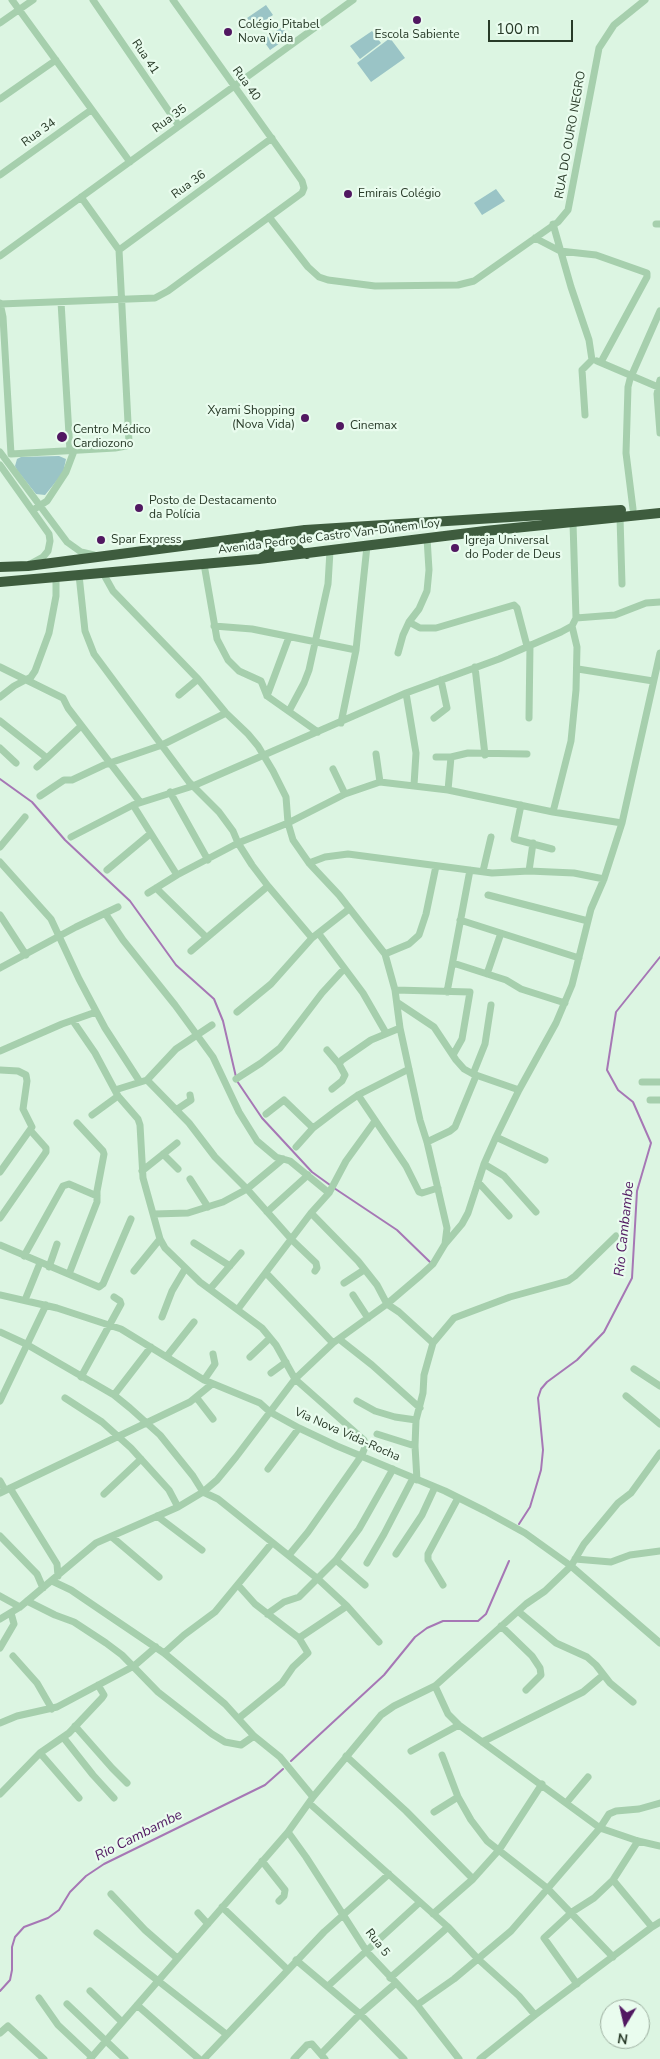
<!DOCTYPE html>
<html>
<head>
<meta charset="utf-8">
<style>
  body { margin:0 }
  #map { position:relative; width:660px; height:2059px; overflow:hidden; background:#dcf5e2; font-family:"Nunito Sans",sans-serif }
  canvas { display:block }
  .north { position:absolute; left:600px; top:1999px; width:50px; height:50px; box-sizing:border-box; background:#e9fcee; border:1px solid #9cae9f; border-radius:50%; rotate:189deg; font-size:14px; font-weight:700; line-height:20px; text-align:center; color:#283a28 }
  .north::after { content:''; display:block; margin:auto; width:18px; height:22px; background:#511861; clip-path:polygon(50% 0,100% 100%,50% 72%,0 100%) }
  .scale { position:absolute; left:488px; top:20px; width:85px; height:22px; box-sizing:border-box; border:2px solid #283a28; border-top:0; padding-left:6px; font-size:15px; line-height:18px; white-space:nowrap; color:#283a28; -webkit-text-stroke:4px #e9fcee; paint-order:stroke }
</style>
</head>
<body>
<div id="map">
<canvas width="660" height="2059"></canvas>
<div class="north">N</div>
<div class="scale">100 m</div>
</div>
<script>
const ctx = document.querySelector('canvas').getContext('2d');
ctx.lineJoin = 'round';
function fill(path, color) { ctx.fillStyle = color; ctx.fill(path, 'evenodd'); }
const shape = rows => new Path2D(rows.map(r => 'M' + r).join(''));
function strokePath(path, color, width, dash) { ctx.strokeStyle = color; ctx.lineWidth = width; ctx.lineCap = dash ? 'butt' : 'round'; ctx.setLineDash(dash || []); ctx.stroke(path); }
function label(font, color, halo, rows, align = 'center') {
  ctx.font = font + ' "Nunito Sans",sans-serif'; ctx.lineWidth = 4.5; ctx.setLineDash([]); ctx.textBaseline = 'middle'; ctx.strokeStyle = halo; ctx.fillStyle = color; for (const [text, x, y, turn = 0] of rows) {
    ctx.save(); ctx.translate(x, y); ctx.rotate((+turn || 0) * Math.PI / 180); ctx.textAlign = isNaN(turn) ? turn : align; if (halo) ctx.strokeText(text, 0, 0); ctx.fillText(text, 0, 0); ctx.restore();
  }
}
fill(shape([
  [266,5,273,15,254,28,247,18],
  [282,27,289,37,270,50,263,40],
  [372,31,381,43,360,59,350,46],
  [390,38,405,58,371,82,357,63],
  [496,189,505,201,482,215,474,203],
  [59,456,66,459,63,473,45,495,36,494,17,470,15,466,17,459,21,457]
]), '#9ac4c6');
strokePath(shape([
  [0,779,32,802,65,840,130,901,176,965,214,999,223,1021,236,1077],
  [237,1081,262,1118,312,1172,330,1185],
  [334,1188,397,1230,431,1263],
  [519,1524,530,1507,541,1470,543,1450,538,1398,541,1389,547,1382,577,1360,604,1332,632,1278,637,1191,651,1143,633,1102,618,1090,607,1070,616,1012,660,957],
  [291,1761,384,1675,415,1637,427,1628,443,1621,478,1621,486,1614,509,1561],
  [0,1991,10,1980,12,1970,12,1947,15,1937,24,1927,48,1918,59,1910,70,1892,86,1876,104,1864,265,1785,283,1769]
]), '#a677b5', 2);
strokePath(shape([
  [12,0,130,162],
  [93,0,179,126],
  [0,23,33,0],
  [0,99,56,60],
  [0,175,91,110],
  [269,217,308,267,319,277,328,280,375,286,458,285,474,281,558,222,568,210,599,48,614,25,645,0],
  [553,224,571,287,589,340,592,360],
  [656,224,660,224],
  [535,238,560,251,596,255,647,273,647,277,601,362],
  [119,250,272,138],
  [0,256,353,0],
  [61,302,70,451],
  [0,303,3,317,11,454],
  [0,304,155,298,168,291,302,193,304,188,302,181,173,0],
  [597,361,658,387],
  [660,380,657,394,660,433],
  [585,415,582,370,592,360],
  [0,452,67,542,81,552,94,555],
  [11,454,115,448,126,446,129,442,119,250,81,197],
  [0,465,49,534,50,541,48,551,43,557,32,563],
  [36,508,47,501,66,472,74,451],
  [633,509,626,453,628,387,630,379,660,311],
  [620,517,622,584],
  [204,564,217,639,228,660,239,671,261,681,267,696,318,732],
  [103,573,113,591,198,679,226,713,248,734,258,746,273,771,286,797,288,823,293,840,309,863,339,895,385,954,395,990,400,1028,420,1120,427,1142,447,1228,445,1244],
  [79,575,85,631,94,654,189,782,219,812,233,831,238,843,252,865,268,886,312,938],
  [576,618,615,615,646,603,660,602],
  [409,622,420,628,436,628,514,605,517,608,527,646],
  [214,626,252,629,356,650],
  [398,653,403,635,409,622,419,609,427,591,429,570,427,538],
  [0,667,63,698,68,708,140,802],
  [475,667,485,755],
  [578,669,653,681],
  [406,693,416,753,414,785],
  [179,695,198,679],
  [267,696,289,637],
  [0,697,14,686,31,677,35,671,49,633,56,596,56,577],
  [289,711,304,683,309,670,328,584,330,551],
  [434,718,447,708,441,680],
  [529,718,530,645],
  [0,721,47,758,81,726],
  [341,723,356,650,367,546],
  [0,748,16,763],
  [376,754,380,782],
  [436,757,451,757,468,753,527,754],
  [37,767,47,758],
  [333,769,345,794],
  [448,790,451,757],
  [170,792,208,860],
  [40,796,64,780,72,780,104,765,162,745,226,713],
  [133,805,177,875],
  [521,805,514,839,552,849],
  [553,812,571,741,576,690,577,647,572,626,576,618,573,523],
  [71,837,133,805,193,786,406,693,499,659,561,632,572,626],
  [0,847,25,817],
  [0,862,51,919,79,979,105,1028,140,1082],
  [309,863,325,857,348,854,492,873,529,871,574,873,604,879],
  [107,870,150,834],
  [483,871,491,837],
  [529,871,533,843],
  [156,888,206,937],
  [148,893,177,875,238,843,288,823,345,794,380,782,448,790,553,812,622,823],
  [488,895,588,921],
  [105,913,123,940,175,1005,213,1057,239,1112,257,1141,276,1157,290,1161,329,1193],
  [0,915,26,955],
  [460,920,579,958],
  [319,934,363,993,386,1033],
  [191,951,268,886],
  [385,954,409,944,419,935,426,914,436,866],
  [453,963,506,980,521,989,565,1003],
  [0,968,76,927,118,907],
  [487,974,501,933],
  [395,990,470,992,462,1039,453,1055],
  [447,992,470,870],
  [398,1003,434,1027,456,1060,464,1069,473,1074,519,1090],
  [237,1012,271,984,312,938,349,909],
  [73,1021,95,1053,118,1096,138,1119,140,1125,143,1178,160,1239,165,1248,200,1282,262,1328,276,1345,295,1379,364,1440,365,1447,362,1455,308,1532,289,1555],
  [327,1050,339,1064],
  [0,1051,62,1024,96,1012],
  [0,1070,18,1071,26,1075,27,1081,23,1109,32,1127,0,1172],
  [473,1074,485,1044,491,1005],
  [236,1079,261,1063,280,1048,322,993,344,969],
  [147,1080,189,1123,215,1157,247,1189,283,1159],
  [642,1082,660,1082],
  [332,1089,342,1081,345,1075,339,1064,342,1060,371,1040,400,1028],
  [115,1090,147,1080,176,1049,212,1025],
  [358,1095,406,1166,419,1192,422,1193,438,1188],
  [650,1100,660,1100],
  [176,1110,191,1100,190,1095],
  [266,1114,284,1100,313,1128],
  [92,1115,118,1096],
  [496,1137,545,1160],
  [427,1142,450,1131,455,1127,476,1076],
  [296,1147,313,1128,338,1109,358,1095,409,1069],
  [163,1154,178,1169],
  [484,1164,504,1176,536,1212],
  [142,1171,177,1143],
  [190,1179,208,1207],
  [478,1182,509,1216],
  [267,1212,308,1175],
  [311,1213,358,1261,377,1285,387,1304,399,1312,433,1343,424,1375,423,1393,416,1420,415,1446,417,1480],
  [154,1214,188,1213,223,1202,247,1189,292,1240,316,1263,317,1268,315,1271],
  [0,1218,46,1152,46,1148,30,1130],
  [194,1243,230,1266],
  [0,1245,99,1287,103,1284,131,1219],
  [24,1256,63,1186,69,1184,97,1196],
  [49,1267,57,1244],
  [134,1271,160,1239],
  [266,1273,333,1343],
  [69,1274,97,1202,97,1191,104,1154,103,1151,77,1123],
  [344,1283,364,1270],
  [210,1289,241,1253],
  [0,1295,57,1308,121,1329,204,1380,260,1403,270,1412,299,1428,337,1446,445,1491,485,1511,525,1533,571,1566,660,1643],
  [353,1295,368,1318],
  [25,1300,40,1263],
  [238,1309,311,1213,329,1193,346,1161,375,1121],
  [162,1317,172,1291,185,1269],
  [0,1332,26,1344,114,1395,130,1408,160,1435,193,1476,203,1492,218,1499,318,1579,347,1606,379,1642],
  [339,1339,372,1365,420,1408],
  [433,1343,454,1318,510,1297,568,1281,575,1276,616,1236],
  [167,1356,194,1322],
  [250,1357,270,1338],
  [634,1369,660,1386],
  [271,1373,286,1362],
  [81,1377,121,1304,120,1301,114,1297],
  [204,1380,215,1364,213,1354],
  [114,1395,151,1347],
  [626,1396,660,1424],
  [196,1397,213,1419],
  [65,1398,102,1422,131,1448,169,1490,178,1507],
  [0,1401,46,1305],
  [357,1401,375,1411,395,1417,416,1420],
  [377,1434,415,1446],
  [268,1469,299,1428],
  [0,1481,5,1490],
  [10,1488,57,1564,58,1576],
  [0,1493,190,1402,212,1384],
  [104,1494,141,1459],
  [157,1516,202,1550],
  [0,1536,37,1574,43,1588],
  [112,1537,159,1577],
  [396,1554,422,1515,435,1487],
  [575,1559,611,1562,630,1555,660,1551],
  [336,1560,365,1585],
  [367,1563,384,1534,413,1478],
  [52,1581,71,1590,96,1607,164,1653,188,1673,225,1704,254,1736,280,1757,313,1797],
  [238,1585,255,1604,299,1638,308,1653,293,1667,282,1683,239,1718],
  [443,1585,428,1560,428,1554,458,1498],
  [0,1596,20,1607],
  [27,1601,55,1615,74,1622,106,1643,122,1655,158,1692,212,1734,225,1742,241,1745,254,1736],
  [519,1612,556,1643,587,1657,596,1665,610,1683,633,1702],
  [267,1614,284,1602,299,1597,336,1560,359,1529,393,1469],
  [0,1619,20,1607,96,1543,178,1507,203,1492,217,1480,236,1457,295,1379,333,1343,387,1304,421,1275,433,1264,445,1244,462,1224,468,1213,484,1164,496,1137,519,1090,556,1023,572,985,591,909,604,879,622,823,660,653],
  [501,1626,532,1656,540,1668,541,1675,526,1690],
  [299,1638,347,1606],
  [0,1648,14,1624,11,1613],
  [164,1653,184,1635,215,1612,272,1543],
  [13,1656,37,1683,52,1709],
  [435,1686,448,1714,459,1725,600,1828,638,1841,660,1846],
  [0,1723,17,1716,57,1707,134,1666,156,1647],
  [75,1726,112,1768,127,1783],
  [63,1737,93,1775,114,1798],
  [482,1742,583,1692,602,1676],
  [411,1751,459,1725],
  [40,1753,79,1798],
  [442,1755,458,1797,471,1820,487,1841,547,1888,613,1957],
  [346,1756,406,1811,473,1879],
  [0,1794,40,1753,69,1733,102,1698,104,1695,98,1685],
  [567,1802,588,1777],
  [309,1803,448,1927,478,1959,519,1996,535,2015],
  [434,1812,458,1797],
  [288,1832,306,1857,367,1952,417,2005,459,2059],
  [262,1861,285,1890,284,1896,279,1901],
  [613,1880,652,1927],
  [111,1894,145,1930,177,1958],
  [222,1907,287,1969],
  [198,1913,208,1924],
  [433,1914,473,1879,499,1850,542,1784],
  [97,1933,226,2034],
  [296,1960,360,2014,404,2059],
  [390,1978,448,1927],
  [577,1984,544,1938,572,1912,594,1898,613,1880,638,1841],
  [328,1986,419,1903],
  [90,1991,122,2022],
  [39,1998,58,2025,92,2057],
  [67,2004,125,2059],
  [137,2005,199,2059],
  [417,2005,454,1979,511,1931,600,1828,609,1814,616,1811,639,1809,660,1803],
  [0,2033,8,2026,44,2059],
  [321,2054,360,2014,396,1983],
  [90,2059,288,1832,313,1797,381,1715,394,1706,435,1686,526,1604,545,1591,571,1566,584,1544,618,1503,631,1493,660,1453],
  [204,2059,324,1932,389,1874],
  [294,2059,307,2045,312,2044,325,2059],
  [480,2059,535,2015,652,1927,660,1922]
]), '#a6cfad', 7);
strokePath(shape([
  [304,530,297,535,295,544,300,552,307,554],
  [258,535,267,539,270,547,268,554,260,559],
  [0,567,28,566,305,530,621,510],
  [0,582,259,559,485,531,660,513]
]), '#3e5c3e', 10);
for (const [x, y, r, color] of [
  [417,20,5,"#511861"],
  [228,32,5,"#511861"],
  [348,194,5,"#511861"],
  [305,418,5,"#511861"],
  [340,426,5,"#511861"],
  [62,437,6,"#511861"],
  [139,508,5,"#511861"],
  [101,540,5,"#511861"],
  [455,548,5,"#511861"]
]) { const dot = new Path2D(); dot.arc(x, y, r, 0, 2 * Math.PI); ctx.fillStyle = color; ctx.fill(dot); strokePath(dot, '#e9fcee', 2); }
label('12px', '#283a28', '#e9fcee', [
  ["Colégio Pitabel",238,25],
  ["Nova Vida",238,39],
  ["Escola Sabiente",417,35,"center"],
  ["Emirais Colégio",358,194],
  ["Xyami Shopping",295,411,"right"],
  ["(Nova Vida)",295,425,"right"],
  ["Cinemax",350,426],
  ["Centro Médico",73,430],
  ["Cardiozono",73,444],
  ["Posto de Destacamento",149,501],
  ["da Polícia",149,515],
  ["Spar Express",111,540],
  ["Igreja Universal",465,541],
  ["do Poder de Deus",465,555]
], 'left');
label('12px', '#283a28', '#e9fcee', [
  ["Rua 41",145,57,56],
  ["Rua 40",246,84,54],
  ["Rua 35",170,119,-36],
  ["Rua 34",39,133,-36],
  ["RUA DO OURO NEGRO",571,135,-80],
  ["Rua 36",189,185,-36],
  ["Avenida Pedro de Castro Van-Dúnem Loy",329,537,-7],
  ["Via Nova Vida-Rocha",347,1435,24],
  ["Rua 5",377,1943,52]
]);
label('italic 14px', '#511861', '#e9fcee', [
  ["Rio Cambambe",625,1229,-84],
  ["Rio Cambambe",139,1836,-27]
]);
</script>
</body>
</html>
